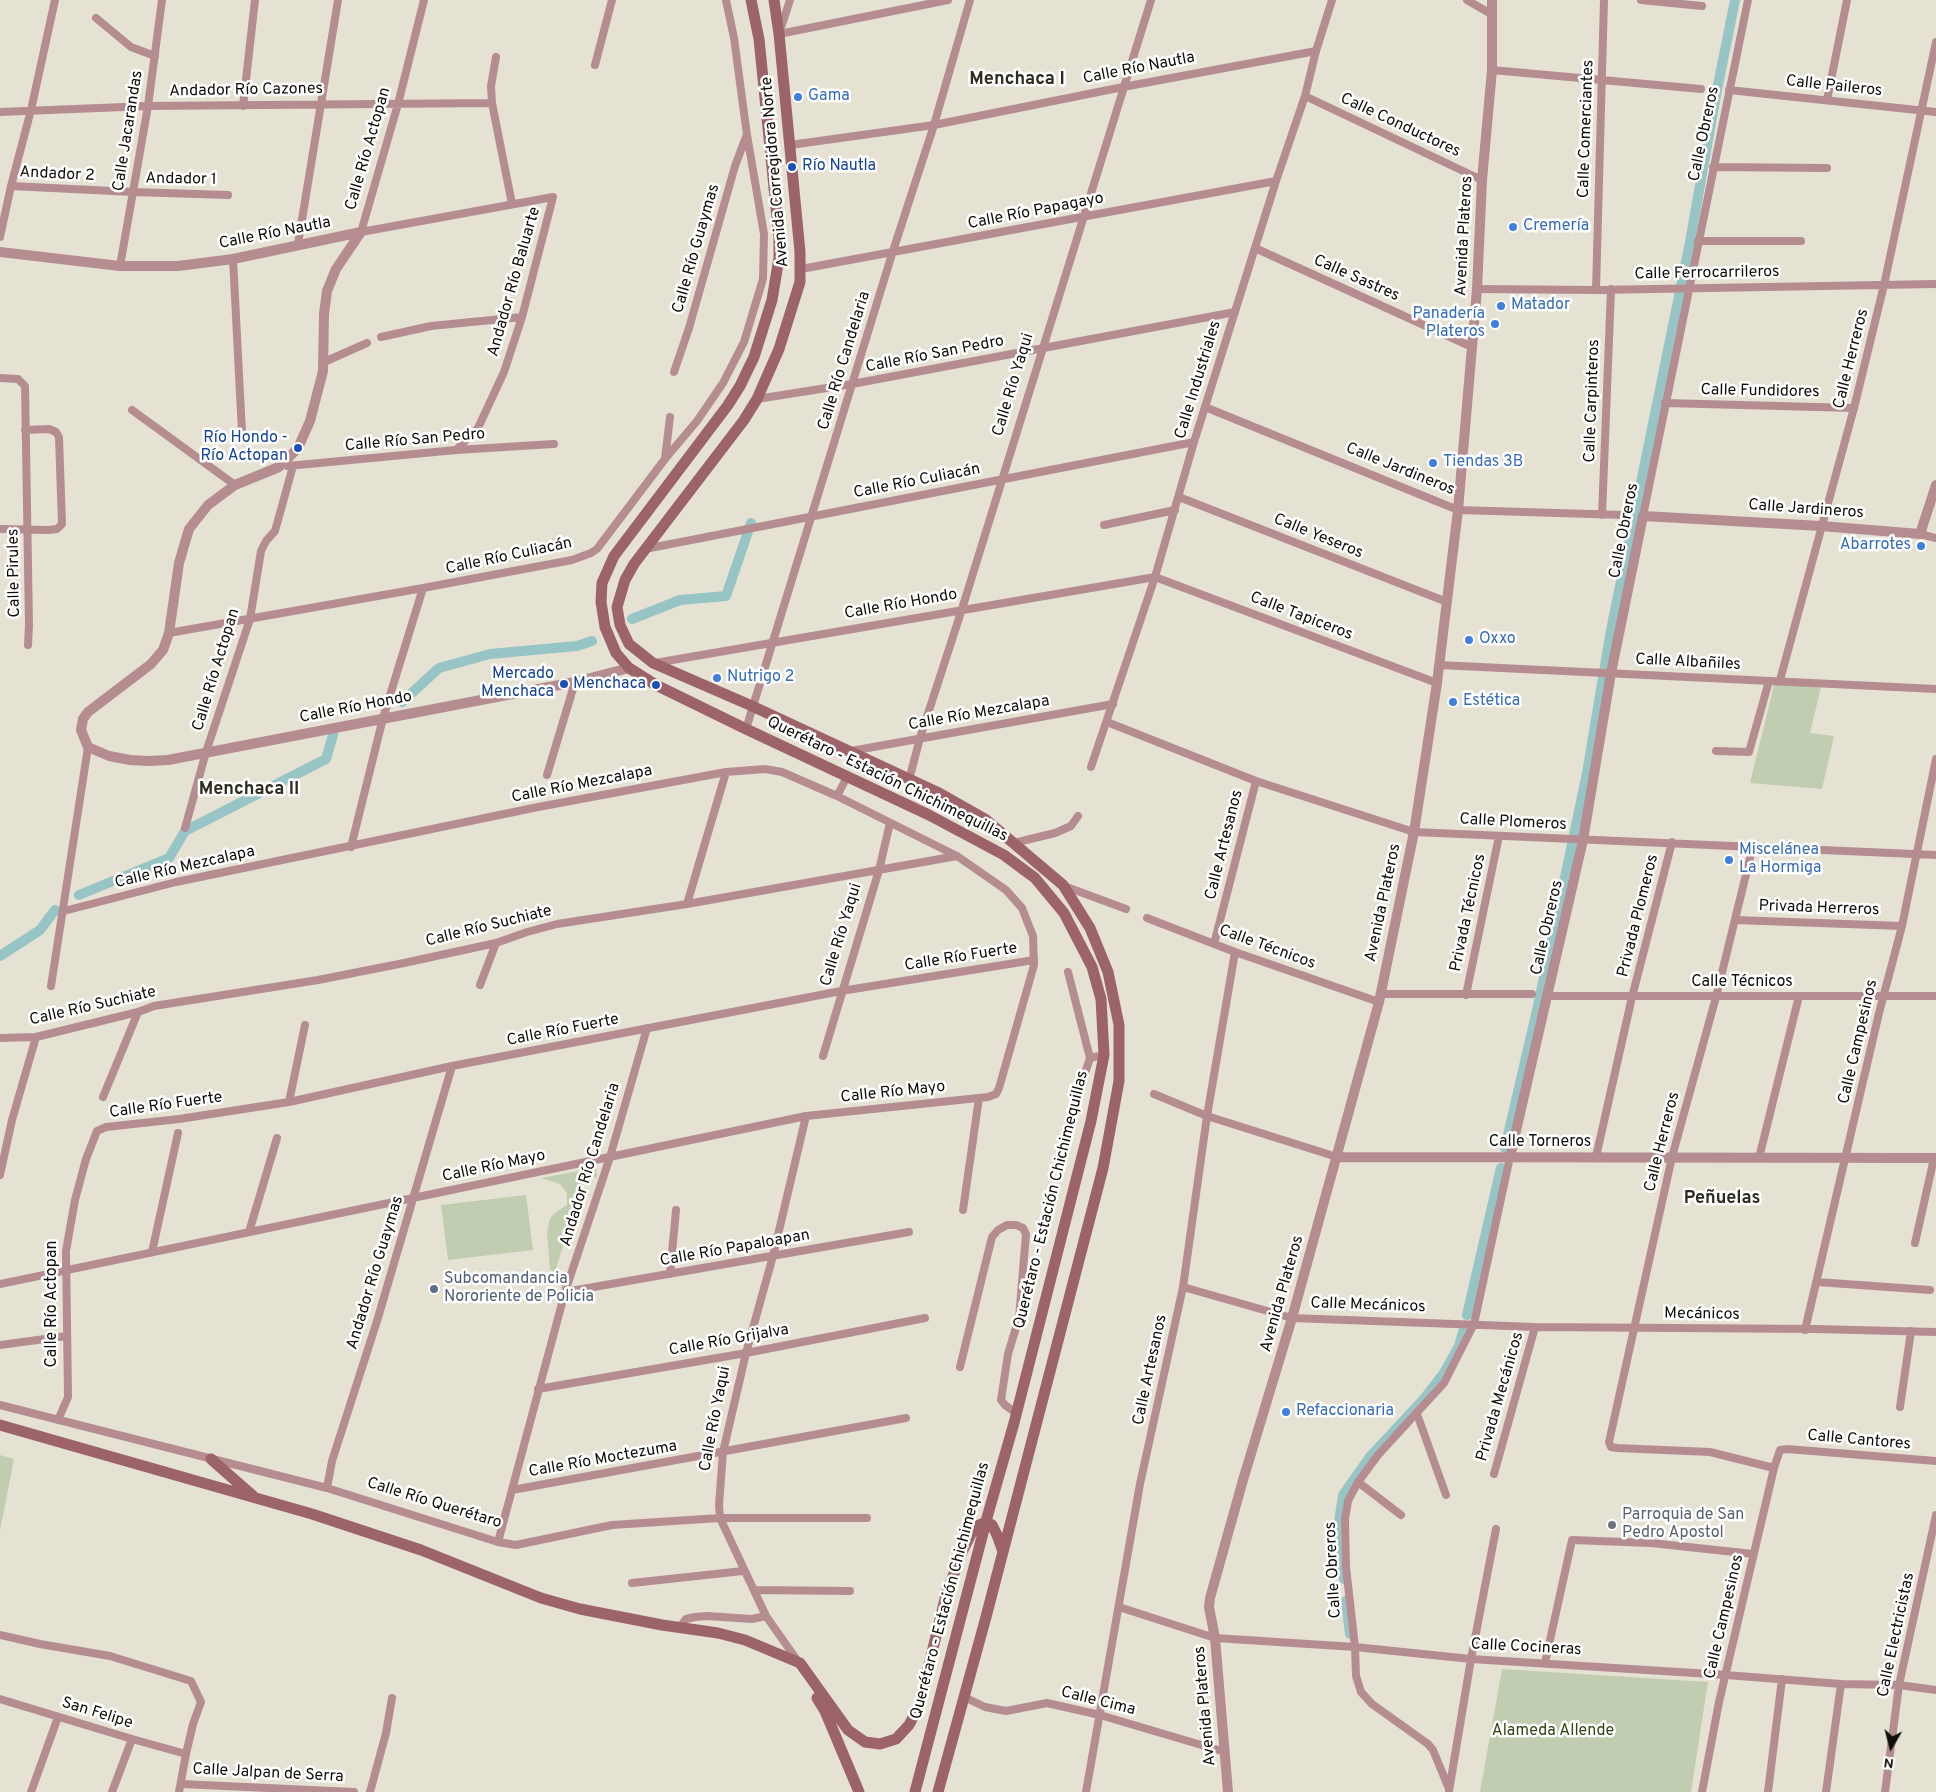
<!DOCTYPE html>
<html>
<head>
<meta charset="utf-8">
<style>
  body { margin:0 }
  #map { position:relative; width:1936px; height:1792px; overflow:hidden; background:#e6e2d3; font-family:Overpass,sans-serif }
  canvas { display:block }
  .north { position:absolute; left:1866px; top:1722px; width:50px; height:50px; -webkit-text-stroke:4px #fff; paint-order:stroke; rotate:188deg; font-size:14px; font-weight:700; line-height:20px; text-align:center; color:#0f0e09 }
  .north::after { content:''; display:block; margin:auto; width:18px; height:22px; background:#0f0e09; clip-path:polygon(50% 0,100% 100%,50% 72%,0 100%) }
</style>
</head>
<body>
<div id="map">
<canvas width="1936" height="1792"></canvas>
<div class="north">N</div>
</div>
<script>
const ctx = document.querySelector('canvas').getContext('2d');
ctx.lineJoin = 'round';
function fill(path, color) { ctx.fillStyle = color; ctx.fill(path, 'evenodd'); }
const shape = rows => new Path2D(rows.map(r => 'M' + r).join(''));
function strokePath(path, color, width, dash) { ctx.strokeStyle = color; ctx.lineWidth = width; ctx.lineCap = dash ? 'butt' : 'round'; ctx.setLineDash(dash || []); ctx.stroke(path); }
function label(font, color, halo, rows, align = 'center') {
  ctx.font = font + ' Overpass,sans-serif'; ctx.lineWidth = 5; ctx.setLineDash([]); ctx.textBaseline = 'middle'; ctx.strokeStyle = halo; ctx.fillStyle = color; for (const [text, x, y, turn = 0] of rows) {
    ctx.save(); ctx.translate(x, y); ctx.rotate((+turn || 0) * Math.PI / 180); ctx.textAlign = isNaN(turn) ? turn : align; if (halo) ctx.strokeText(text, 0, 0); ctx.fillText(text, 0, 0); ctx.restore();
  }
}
fill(shape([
  [1775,681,1822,683,1810,733,1834,736,1822,789,1750,783],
  [596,1168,597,1178,586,1175,556,1268,564,1285,563,1291,557,1276,550,1269,547,1232,550,1218,559,1210,567,1205,567,1193,560,1184,541,1178],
  [526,1195,533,1250,448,1260,441,1205],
  [0,1455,14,1459,0,1531],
  [1502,1669,1708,1682,1691,1792,1480,1792]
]), '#c1cdb1');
strokePath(shape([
  [632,619,680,600,726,596,751,523],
  [402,702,439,668,490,654,577,646,592,641],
  [79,895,169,858,185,831,326,759,333,735],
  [0,956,40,930,55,910],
  [1505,1148,1538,1006,1587,773,1611,630,1690,242,1716,95,1735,0],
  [1467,1315,1501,1168],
  [1344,1579,1338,1529,1343,1495,1369,1458,1423,1400,1444,1373,1459,1346,1463,1332],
  [1346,1601,1350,1634]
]), '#97c4c5', 10);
strokePath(shape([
  [424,0,398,104,361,232,553,197,522,317,504,372,478,428,456,450],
  [790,0,779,34,948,0],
  [1467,0,1491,14],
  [1641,0,1702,6],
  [96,18,131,47,155,56],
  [496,57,491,86,492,103,512,204],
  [595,65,612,0],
  [1492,70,1701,89],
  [1729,90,1936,112],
  [1305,96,1482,180],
  [1827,100,1847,0],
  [243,106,255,0],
  [0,112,148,106,492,103],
  [790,145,934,125,1123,87,1316,51],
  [1713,167,1827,168],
  [11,186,133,192,228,195],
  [0,237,11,186,31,110,55,0],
  [1698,241,1801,241],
  [298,244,338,0],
  [1255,248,1472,347],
  [233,259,242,432],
  [120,266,148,106,162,0],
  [801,269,1276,181],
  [1477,289,1596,290,1936,284],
  [1596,290,1604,0],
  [381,337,431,326,522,317],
  [324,362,367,343],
  [674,372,689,328,735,166,746,137],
  [0,378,18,379,25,386,29,625,28,645],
  [757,399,852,384,1235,312],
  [1665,403,1854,408],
  [1205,407,1458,510,1624,515],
  [132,410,235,485],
  [665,459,670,417],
  [288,466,456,450,554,444],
  [1179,497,1447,602],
  [1602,515,1611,289],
  [1643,516,1748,0],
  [1104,525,1175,510],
  [0,529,49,530,57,529,62,524,59,437,56,432,49,429,25,430],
  [1920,534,1936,538],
  [645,549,1194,442],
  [1155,577,1437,683],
  [169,633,423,588,572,560,591,553,597,549,665,459,697,421,723,383,744,342,763,279,764,234,747,135,734,38,726,0],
  [655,663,1155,577],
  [1439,665,1936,689],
  [1780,680,1854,408,1884,285,1936,42],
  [1107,722,1256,781,1414,832,1936,855],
  [746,729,892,254,934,125,970,0],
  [851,751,1113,704],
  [1716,751,1749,752,1769,681],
  [1091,767,1155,577,1194,442,1276,181,1305,96,1316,51,1332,0],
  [547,775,575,682],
  [909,780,920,738,962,609,1151,0],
  [837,796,847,777],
  [185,828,206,752,250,619,261,551,266,541,275,531,293,466],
  [1014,843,1055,833,1071,826,1078,816],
  [1753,846,1716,997,1672,1157,1609,1442,1611,1447,1617,1448,1710,1452,1774,1468],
  [351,847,383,718,423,588],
  [1064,886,1126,909],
  [687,904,726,772],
  [1147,918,1235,952,1379,1002],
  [1735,920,1902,926],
  [1214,944,1256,781],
  [1068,972,1090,1058,1104,1055],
  [480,985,496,943],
  [51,986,88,747],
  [1381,994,1532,994],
  [1466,995,1499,836],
  [1548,996,1936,996],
  [0,1038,36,1037,138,1012,154,1006,318,980,404,963,496,943,527,932,557,924,687,904,957,856],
  [823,1056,879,870,890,823],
  [1154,1094,1207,1116,1337,1157],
  [103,1097,138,1012],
  [289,1102,305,1025],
  [1065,1135,1090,1058],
  [1596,1157,1632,997,1672,842],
  [1759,1158,1799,996],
  [0,1175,12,1120,36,1037],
  [963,1210,979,1098],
  [249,1232,277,1138],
  [1915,1243,1934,1158],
  [152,1252,178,1133],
  [670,1274,676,1210],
  [1817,1282,1930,1290],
  [0,1284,806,1116,988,1097,996,1094,999,1088,1034,965,1033,936,1022,908,1006,890,957,856,837,796,782,772,765,769,726,772,538,807,176,882,64,911],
  [1183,1287,1292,1318,1535,1327,1815,1329,1936,1332],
  [565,1292,909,1232],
  [1805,1330,1879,1013,1902,926,1936,759],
  [0,1345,67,1336],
  [960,1367,992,1237,998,1230,1007,1225,1016,1225,1023,1228,1026,1234,1019,1318,1008,1354,1001,1400,1005,1405,1016,1413],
  [538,1389,746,1353,925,1318],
  [0,1405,327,1488,498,1542,516,1545,612,1525,720,1518,867,1518],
  [1900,1407,1911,1331],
  [1417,1414,1446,1495],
  [58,1420,68,1397,66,1251,75,1200,86,1159,97,1131,106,1127,179,1119,289,1102,452,1066,841,991,1034,960],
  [1494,1474,1535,1327],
  [1358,1482,1401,1515],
  [327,1488,332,1461,377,1321,452,1066],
  [512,1490,906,1418],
  [498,1542,565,1292,610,1157,647,1028],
  [632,1583,743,1571],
  [754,1590,850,1591],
  [1119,1607,1215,1638,1355,1647,1471,1659,1726,1675,1841,1684,1899,1685,1936,1690],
  [680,1627,686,1619,695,1617,707,1616,752,1619,766,1616],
  [0,1635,40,1644,110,1656,191,1681,201,1702,193,1724,186,1754,179,1792],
  [797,1660,766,1616,720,1518,719,1505,723,1452,746,1353,773,1256,806,1116],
  [1545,1663,1572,1540,1651,1543,1753,1554],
  [964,1697,985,1707,1006,1711,1047,1703,1100,1715,1225,1752],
  [0,1699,132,1739,186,1754],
  [181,1784,354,1792],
  [1449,1789,1433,1750,1428,1744,1372,1704,1361,1692,1356,1676,1355,1647,1346,1567,1345,1519,1348,1501,1358,1482,1378,1455,1444,1383,1474,1324,1510,1157],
  [1449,1791,1471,1659,1496,1529],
  [31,1792,58,1717],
  [112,1792,132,1739],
  [370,1792,386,1733,392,1698],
  [1086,1792,1140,1484,1183,1287,1207,1116,1235,952],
  [1702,1792,1719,1702,1774,1468,1780,1450,1787,1449,1936,1461],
  [1768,1792,1782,1679],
  [1826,1792,1841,1684],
  [1885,1792,1899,1685,1936,1515]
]), '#b58d91', 8);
strokePath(shape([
  [361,232,336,269,327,291,324,314,323,371,310,421,298,448,279,467,235,485,208,505,189,529,179,563,169,633,163,650,151,664,88,712,83,719,81,730,88,747,109,756,130,760,148,761,168,760,575,682,629,668],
  [0,252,120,266,178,266,233,259,361,232],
  [1337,1157,1936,1158],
  [1510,1157,1583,840,1611,673,1643,516,1821,526,1920,534,1936,485],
  [1228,1792,1215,1638,1209,1607,1210,1598,1243,1480,1292,1318,1379,1002,1414,832,1437,683,1458,510,1477,289,1482,180,1492,70,1492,0]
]), '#b58d91', 10);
strokePath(shape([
  [751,0,759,39,779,237,779,258,772,300,754,357,740,386,728,405,614,556,602,583,601,602,605,627,616,653,629,668,656,685,746,729,929,815,1004,855,1035,878,1064,913,1092,967,1101,999,1104,1055,1091,1121,1014,1423,988,1514,915,1792],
  [774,0,779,34,800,252,800,282,779,349,757,399,744,420,634,564,625,580,617,607,620,625,629,644,653,663,752,706,939,793,985,819,1063,885,1090,928,1108,972,1119,1025,1119,1081,1103,1168,986,1617,938,1792],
  [0,1425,312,1514,421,1550,541,1598,580,1609,662,1625,718,1633,745,1640,800,1663],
  [211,1459,253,1496],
  [800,1663,848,1730,865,1742,880,1744,896,1739,909,1725,919,1706,946,1595,962,1552,972,1532,979,1525,986,1522,992,1525,997,1535,1003,1552],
  [817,1698,825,1711,859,1792]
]), '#9c646a', 11);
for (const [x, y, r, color] of [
  [798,97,5,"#3f7fe0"],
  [792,167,5,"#1a4fb4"],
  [1513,227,5,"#3f7fe0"],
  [1501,306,5,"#3f7fe0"],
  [1495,324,5,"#3f7fe0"],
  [298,448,5,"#1a4fb4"],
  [1433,463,5,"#3f7fe0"],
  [1921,546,5,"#3f7fe0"],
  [1469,640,5,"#3f7fe0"],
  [717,678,5,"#3f7fe0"],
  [564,684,5,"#1a4fb4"],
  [656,685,5,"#1a4fb4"],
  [1453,702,5,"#3f7fe0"],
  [1729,860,5,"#3f7fe0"],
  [434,1289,5,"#5c6f8a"],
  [1286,1412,5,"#3f7fe0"],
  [1612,1525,5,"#6b7280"]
]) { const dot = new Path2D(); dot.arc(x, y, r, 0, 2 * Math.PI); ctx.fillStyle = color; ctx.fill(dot); strokePath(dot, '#fff', 2); }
label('16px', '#0f0e09', '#fff', [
  ["Calle Río Nautla",1139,69,-11],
  ["Calle Paileros",1834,87,6],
  ["Andador Río Cazones",246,91,-1],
  ["Calle Conductores",1400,126,25],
  ["Calle Comerciantes",1587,129,-88],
  ["Calle Jacarandas",129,131,-81],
  ["Calle Obreros",1705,134,-78],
  ["Calle Río Actopan",369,149,-74],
  ["Avenida Corregidora Norte",776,172,-95],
  ["Andador 2",57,175,3],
  ["Andador 1",181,180,1],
  ["Calle Río Papagayo",1036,212,-11],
  ["Calle Río Nautla",275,234,-11],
  ["Avenida Plateros",1465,236,-87],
  ["Calle Río Guaymas",697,249,-74],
  ["Calle Ferrocarrileros",1707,274,-1],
  ["Calle Sastres",1356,279,24],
  ["Andador Río Baluarte",515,282,-74],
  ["Calle Río San Pedro",935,355,-11],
  ["Calle Herreros",1852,359,-76],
  ["Calle Río Candelaria",845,361,-73],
  ["Calle Industriales",1199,380,-73],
  ["Calle Río Yaqui",1014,385,-73],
  ["Calle Fundidores",1760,392,1],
  ["Calle Carpinteros",1593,401,-88],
  ["Calle Río San Pedro",415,441,-5],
  ["Calle Jardineros",1400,470,22],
  ["Calle Río Culiacán",917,482,-11],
  ["Calle Jardineros",1806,510,4],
  ["Calle Obreros",1625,531,-79],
  ["Calle Yeseros",1318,537,22],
  ["Calle Río Culiacán",509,557,-12],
  ["Calle Pirules",15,573,-91],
  ["Calle Río Hondo",901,605,-10],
  ["Calle Tapiceros",1301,617,21],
  ["Calle Albañiles",1688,663,3],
  ["Calle Río Actopan",217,670,-73],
  ["Calle Río Hondo",356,708,-11],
  ["Calle Río Mezcalapa",979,714,-10],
  ["Querétaro - Estación Chichimequillas",887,780,26],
  ["Calle Río Mezcalapa",582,785,-11],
  ["Calle Plomeros",1513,823,3],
  ["Calle Artesanos",1225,845,-76],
  ["Calle Río Mezcalapa",185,868,-13],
  ["Avenida Plateros",1384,903,-78],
  ["Privada Herreros",1819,909,2],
  ["Privada Técnicos",1469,913,-78],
  ["Privada Plomeros",1639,916,-76],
  ["Calle Río Suchiate",489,927,-14],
  ["Calle Obreros",1548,928,-77],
  ["Calle Río Yaqui",842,935,-73],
  ["Calle Técnicos",1267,948,20],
  ["Calle Río Fuerte",961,958,-9],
  ["Calle Técnicos",1742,983],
  ["Calle Río Suchiate",93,1007,-13],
  ["Calle Río Fuerte",563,1031,-11],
  ["Calle Campesinos",1859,1042,-77],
  ["Calle Río Mayo",893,1093,-6],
  ["Calle Río Fuerte",166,1106,-8],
  ["Calle Herreros",1663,1142,-76],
  ["Calle Torneros",1540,1143],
  ["Andador Río Candelaria",591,1165,-73],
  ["Calle Río Mayo",494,1167,-12],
  ["Querétaro - Estación Chichimequillas",1052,1200,-76],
  ["Calle Río Papaloapan",735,1249,-10],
  ["Andador Río Guaymas",376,1273,-73],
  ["Avenida Plateros",1283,1294,-74],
  ["Calle Río Actopan",53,1304,-90],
  ["Calle Mecánicos",1368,1306,2],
  ["Mecánicos",1702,1315,1],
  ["Calle Río Grijalva",729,1341,-10],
  ["Calle Artesanos",1151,1370,-78],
  ["Privada Mecánicos",1501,1397,-74],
  ["Calle Río Yaqui",716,1419,-79],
  ["Calle Cantores",1859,1441,5],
  ["Calle Río Moctezuma",603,1460,-10],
  ["Calle Río Querétaro",434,1504,17],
  ["Calle Obreros",1334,1570,-93],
  ["Querétaro - Estación Chichimequillas",951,1591,-75],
  ["Calle Campesinos",1725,1617,-77],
  ["Calle Electricistas",1897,1635,-78],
  ["Calle Cocineras",1526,1648,3],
  ["Calle Cima",1098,1702,14],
  ["Avenida Plateros",1206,1706,-95],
  ["San Felipe",97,1714,17],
  ["Calle Jalpan de Serra",268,1774,3]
]);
label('16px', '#366cbe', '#fff', [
  ["Gama",808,97],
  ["Cremería",1523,227],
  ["Matador",1511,306],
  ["Panadería",1485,315,"right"],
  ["Plateros",1485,333,"right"],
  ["Tiendas 3B",1443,463],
  ["Abarrotes",1911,546,"right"],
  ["Oxxo",1479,640],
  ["Nutrigo 2",727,678],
  ["Estética",1463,702],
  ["Miscelánea",1739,851],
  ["La Hormiga",1739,869],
  ["Refaccionaria",1296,1412]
], 'left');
label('16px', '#164399', '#fff', [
  ["Río Nautla",802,167,"left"],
  ["Río Hondo -",288,439],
  ["Río Actopan",288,457],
  ["Mercado",554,675],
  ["Menchaca",554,693],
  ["Menchaca",646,685]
], 'right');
label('16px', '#4e5e75', '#fff', [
  ["Subcomandancia",444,1280],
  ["Nororiente de Policia",444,1298]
], 'left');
label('16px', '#5b616d', '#fff', [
  ["Parroquia de San",1622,1516],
  ["Pedro Apostol",1622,1534]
], 'left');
label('16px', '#334513', '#fff', [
  ["Alameda Allende",1553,1732]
]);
label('bold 18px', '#2e2b1f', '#fff', [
  ["Menchaca I",1017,80],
  ["Menchaca II",249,790],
  ["Peñuelas",1722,1199]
]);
</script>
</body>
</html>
